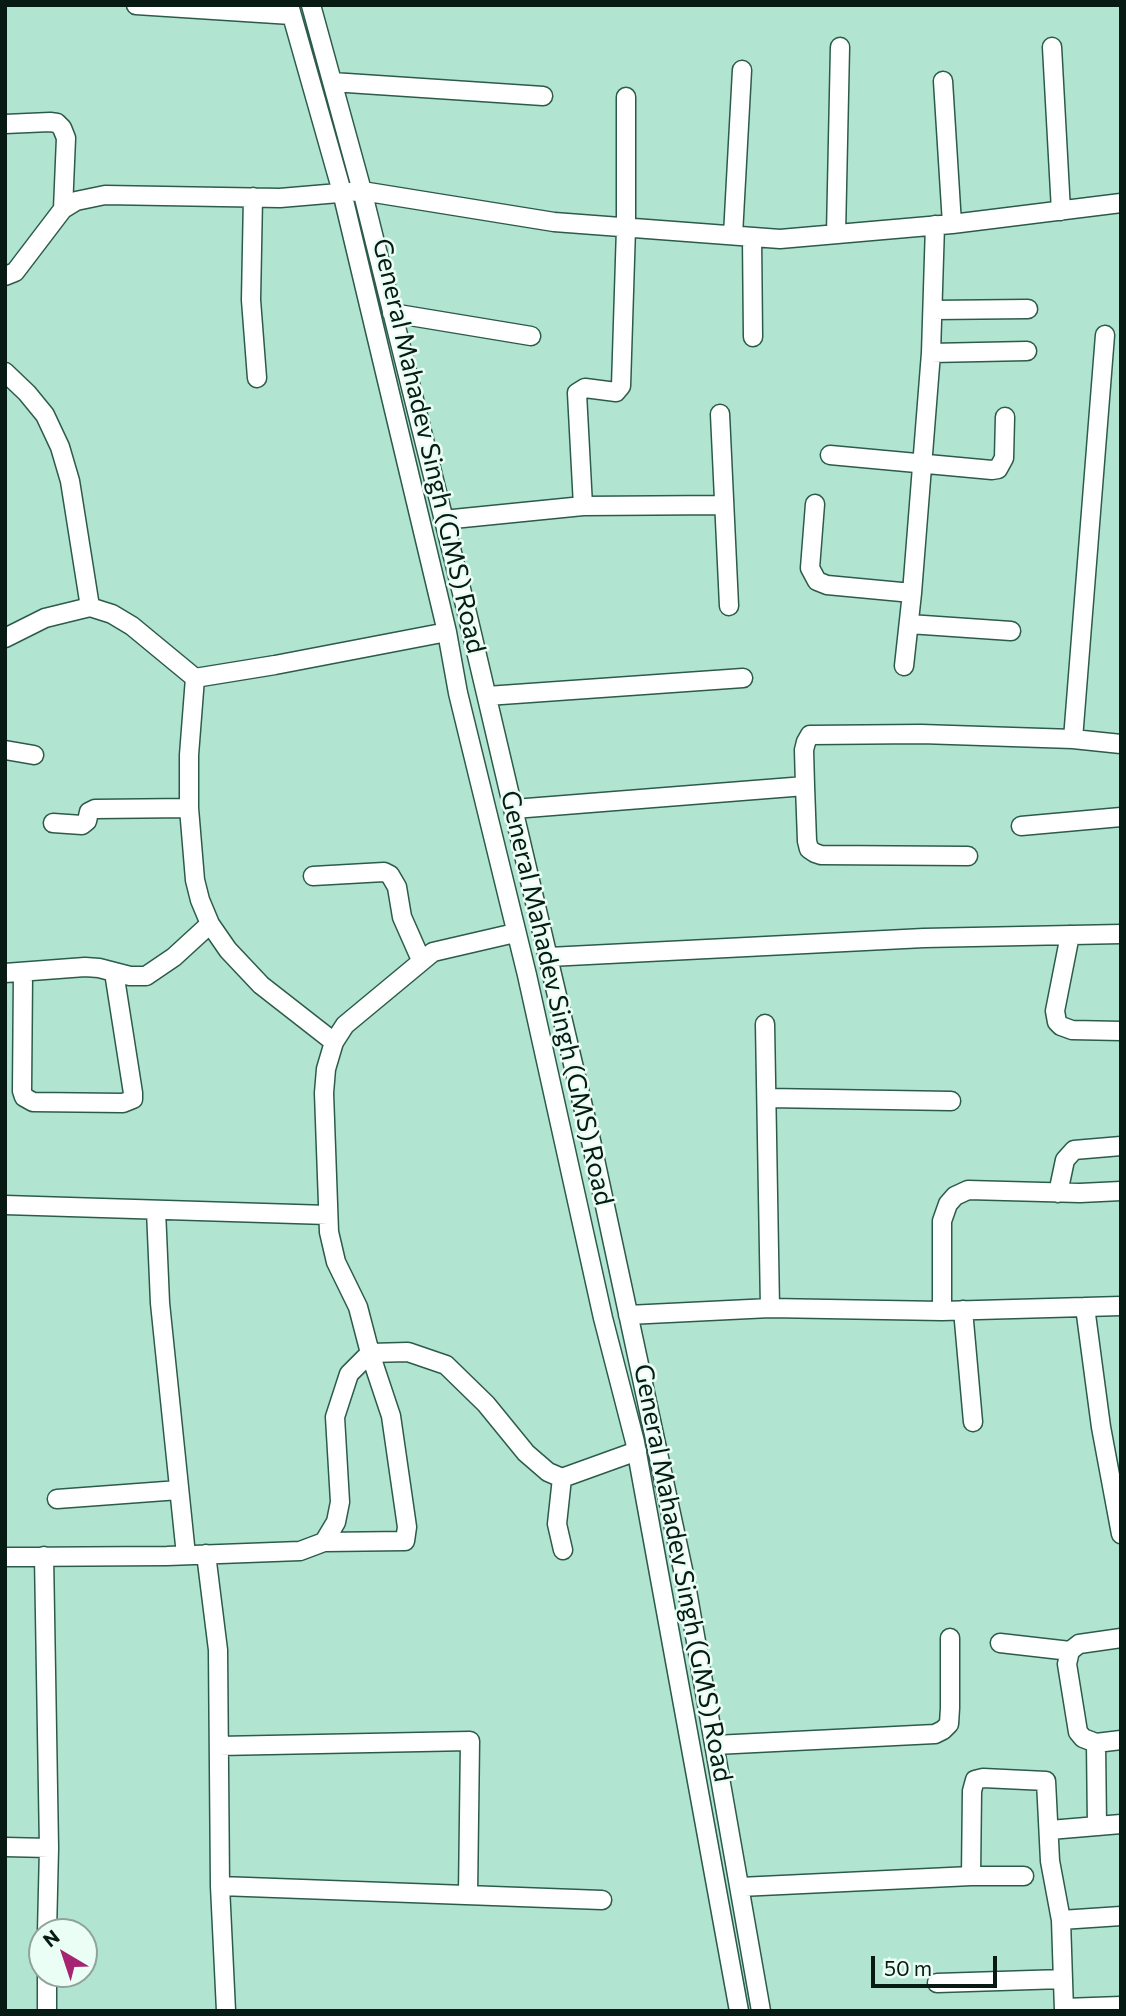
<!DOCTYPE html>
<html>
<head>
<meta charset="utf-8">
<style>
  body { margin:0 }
  #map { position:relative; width:1126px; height:2016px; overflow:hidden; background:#b2e5d1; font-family:Commissioner,sans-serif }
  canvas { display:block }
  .frame { position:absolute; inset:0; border:7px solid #071a14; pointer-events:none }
  .north { position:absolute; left:28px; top:1918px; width:70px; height:70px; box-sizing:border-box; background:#eafef6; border:2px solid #8fa39c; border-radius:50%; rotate:321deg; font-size:19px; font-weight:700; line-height:28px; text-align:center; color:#071a14 }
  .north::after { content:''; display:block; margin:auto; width:24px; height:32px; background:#a62472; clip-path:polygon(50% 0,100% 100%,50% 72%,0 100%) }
  .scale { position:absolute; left:871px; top:1956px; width:126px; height:32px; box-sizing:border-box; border:4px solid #071a14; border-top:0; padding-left:9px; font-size:21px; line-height:24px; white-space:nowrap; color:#071a14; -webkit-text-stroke:5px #eafef6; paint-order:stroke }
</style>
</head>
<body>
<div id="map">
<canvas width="1126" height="2016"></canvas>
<div class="frame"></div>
<div class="north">N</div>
<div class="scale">50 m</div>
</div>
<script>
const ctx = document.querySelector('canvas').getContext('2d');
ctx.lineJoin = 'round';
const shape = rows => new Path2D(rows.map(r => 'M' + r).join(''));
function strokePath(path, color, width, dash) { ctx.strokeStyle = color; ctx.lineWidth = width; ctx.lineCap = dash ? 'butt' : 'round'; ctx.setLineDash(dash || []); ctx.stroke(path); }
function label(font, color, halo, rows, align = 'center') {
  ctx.font = font + ' Commissioner,sans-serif'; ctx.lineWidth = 5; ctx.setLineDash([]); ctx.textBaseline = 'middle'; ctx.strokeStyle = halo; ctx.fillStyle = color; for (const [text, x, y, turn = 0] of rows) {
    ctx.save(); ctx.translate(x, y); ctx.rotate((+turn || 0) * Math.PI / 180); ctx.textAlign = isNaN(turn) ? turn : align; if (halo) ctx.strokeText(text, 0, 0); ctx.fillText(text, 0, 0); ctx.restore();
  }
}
const minor = shape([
  [136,5,291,15],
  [289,5,342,192,447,632,458,693,527,975,603,1318,635,1442,739,2011],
  [311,5,364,198,468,617,590,1136,685,1579,761,2011],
  [1052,47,1061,211],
  [943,81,952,224],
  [332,82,543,96],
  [5,124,50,122,57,123,62,128,66,138,63,209],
  [253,197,251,300,257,378],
  [836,234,840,47],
  [733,235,742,70],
  [752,237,753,337],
  [5,276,15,272,63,209,76,201,105,195,280,198,362,191,554,222,780,239,952,224,1121,203],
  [933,310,1028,309],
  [392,313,531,336],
  [931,353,1027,351],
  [5,372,27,393,45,415,60,447,70,481,90,607],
  [720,414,729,606],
  [830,455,992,470,998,469,1004,458,1005,417],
  [815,504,810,568,817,581,827,585,912,593],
  [583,506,577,393,585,388,616,392,621,386,626,228,626,97],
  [443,520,583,506,724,505],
  [909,624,1011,631],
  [5,638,45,618,90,607,112,614,132,626,195,678,275,665,447,632],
  [904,666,912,593,931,353,935,225],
  [195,678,189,755,189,808,195,880,200,900,210,924,228,950,261,985,334,1042],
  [487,696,743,678],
  [1073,739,1105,335],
  [5,750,34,755],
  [514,809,805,786],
  [53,823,82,825,87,821,89,812,95,809,189,808],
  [1021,826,1121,817],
  [968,856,821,855,815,853,809,849,807,841,805,786,804,750,806,742,810,735,921,734,1073,739,1121,744],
  [313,876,384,872,390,875,397,887,402,917,421,960],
  [1070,935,1055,1011,1057,1022,1061,1026,1072,1030,1121,1031],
  [549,957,924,938,1121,934],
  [5,973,85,967,99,968,130,976,146,976,174,957,210,924],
  [23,973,22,1091,24,1097,33,1102,123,1103,133,1099,133,1093,114,972],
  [765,1024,770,1308],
  [768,1098,951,1101],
  [1058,1193,1065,1160,1074,1150,1121,1146],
  [5,1205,328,1215],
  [156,1210,160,1303,186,1555],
  [1085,1307,1101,1427,1121,1534],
  [963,1310,973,1422],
  [942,1311,942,1221,948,1204,955,1196,968,1190,1080,1193,1121,1191],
  [628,1315,770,1308,942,1311,1121,1306],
  [562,1478,557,1524,563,1550],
  [57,1499,179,1490],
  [324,1542,405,1541,407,1527,391,1416,370,1353,358,1307,336,1262,329,1232,324,1093,326,1069,334,1042,345,1025,433,952,515,933],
  [206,1554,218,1650,220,1886,226,2011],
  [44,1556,49,1848,47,1932],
  [5,1557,167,1556,300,1551,324,1542,336,1522,340,1502,335,1417,349,1374,370,1353,408,1352,446,1365,486,1404,526,1453,548,1472,562,1478,637,1451],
  [1121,1638,1079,1644,1070,1651,1067,1664,1078,1732,1083,1738,1096,1743,1121,1740],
  [1000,1643,1070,1651],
  [1096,1743,1097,1826],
  [715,1745,935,1734,943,1730,949,1724,950,1708,950,1638],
  [219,1746,470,1741,468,1895],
  [1050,1830,1121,1824],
  [5,1847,49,1848],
  [971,1876,972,1791,975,1780,983,1778,1046,1781,1050,1861,1061,1920,1064,2011],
  [220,1886,602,1900],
  [740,1887,971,1876,1024,1876],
  [1061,1920,1121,1916],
  [47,1974,47,2011],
  [937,1983,1063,1979],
  [1064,2008,1121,2006]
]);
strokePath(minor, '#2c5b4b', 21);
strokePath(minor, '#fff', 18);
label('26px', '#071a14', '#eafef6', [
  ["General Mahadev Singh (GMS) Road",429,446,77],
  ["General Mahadev Singh (GMS) Road",557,998,77],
  ["General Mahadev Singh (GMS) Road",683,1573,79]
]);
</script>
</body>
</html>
